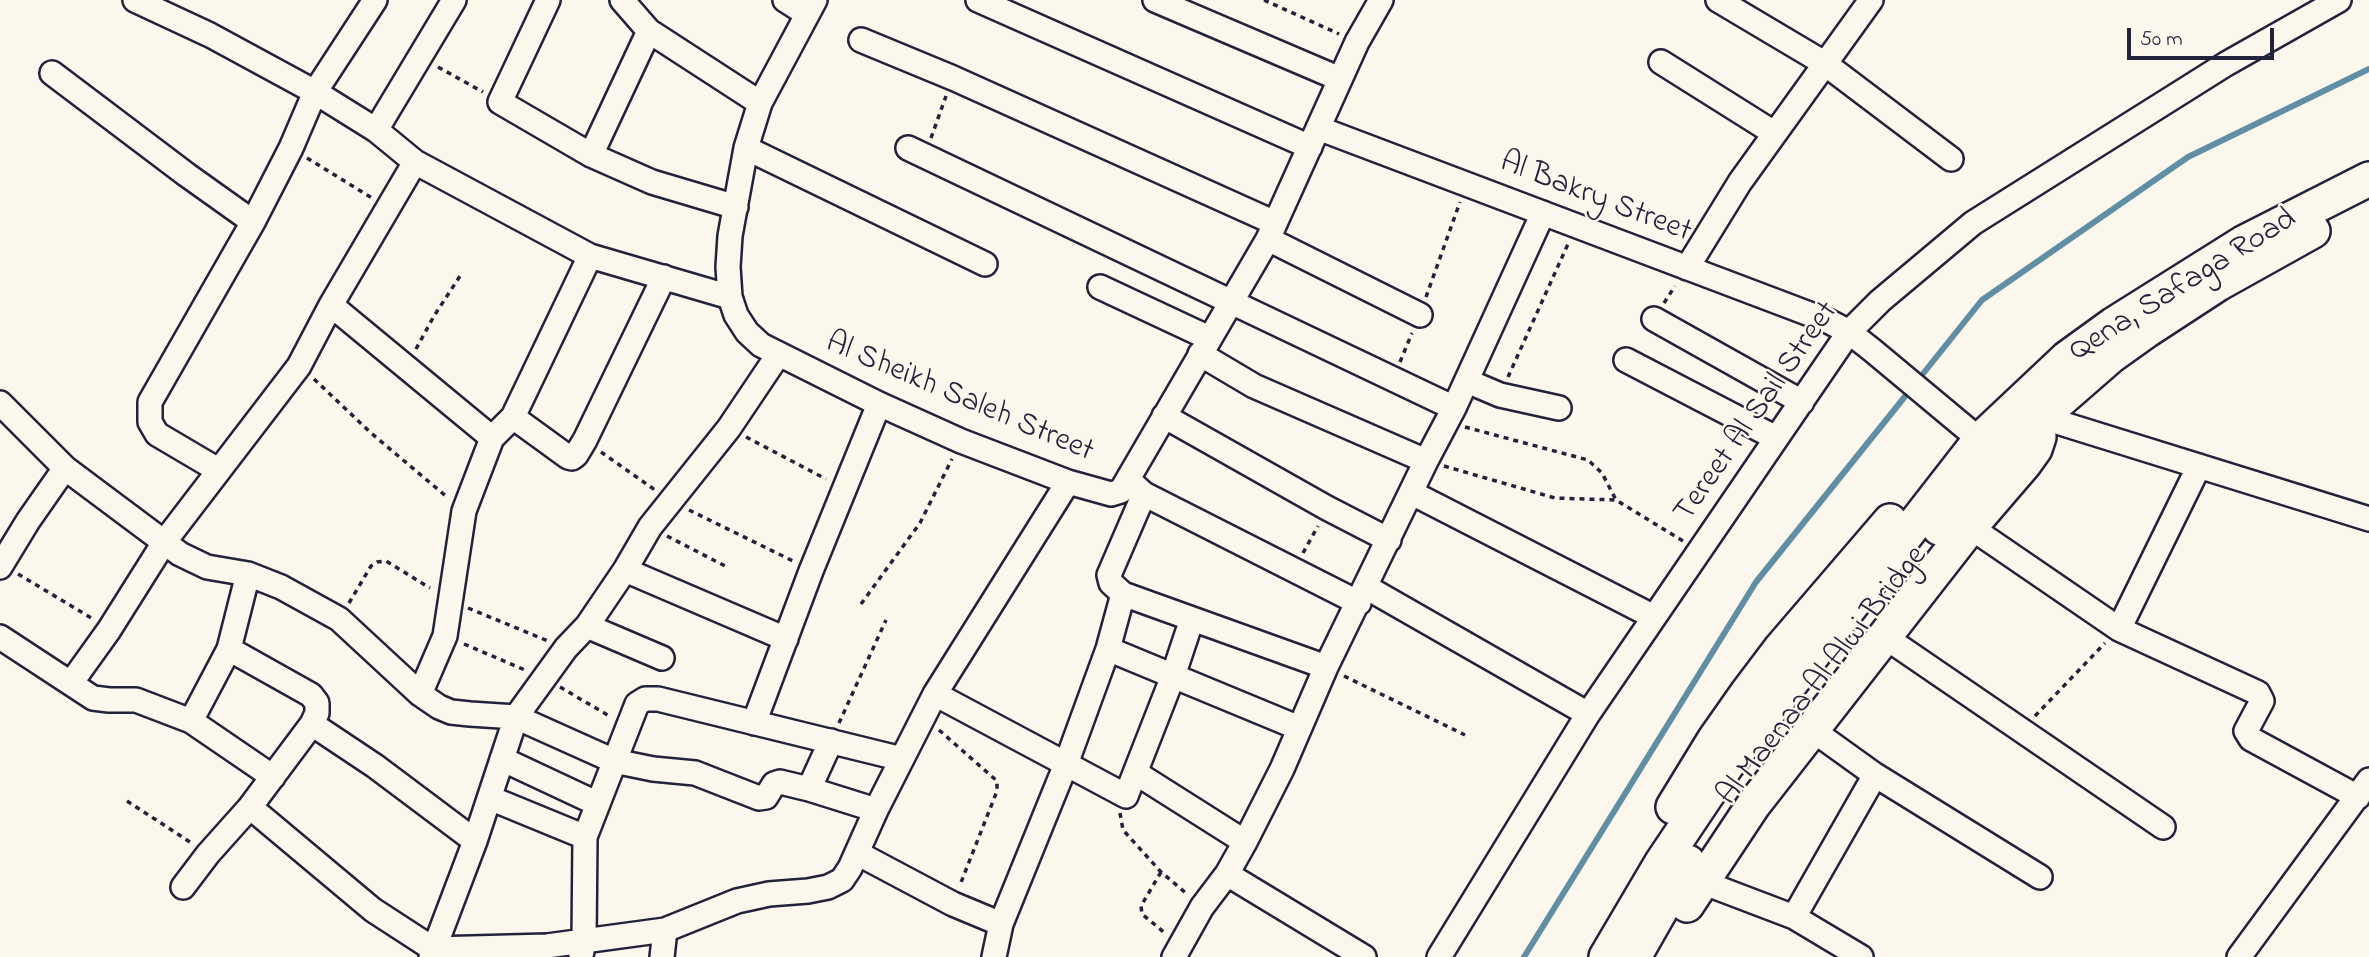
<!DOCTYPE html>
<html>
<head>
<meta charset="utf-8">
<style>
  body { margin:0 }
  #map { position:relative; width:2369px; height:957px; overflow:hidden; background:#fbf7ec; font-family:"Indie Flower",sans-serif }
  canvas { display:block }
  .scale { position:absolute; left:2127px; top:28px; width:147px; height:32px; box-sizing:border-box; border:4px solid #22223b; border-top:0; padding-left:9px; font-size:21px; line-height:24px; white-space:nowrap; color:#22223b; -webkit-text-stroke:5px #fbf7ec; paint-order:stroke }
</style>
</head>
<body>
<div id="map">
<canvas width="2369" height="957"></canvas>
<div class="scale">50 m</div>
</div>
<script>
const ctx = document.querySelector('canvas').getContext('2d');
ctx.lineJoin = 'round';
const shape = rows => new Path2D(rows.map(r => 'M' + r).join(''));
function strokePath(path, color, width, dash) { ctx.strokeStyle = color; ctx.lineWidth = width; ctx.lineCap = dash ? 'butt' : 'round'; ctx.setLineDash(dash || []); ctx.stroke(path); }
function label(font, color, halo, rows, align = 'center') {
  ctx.font = font + ' "Indie Flower",sans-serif'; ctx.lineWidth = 5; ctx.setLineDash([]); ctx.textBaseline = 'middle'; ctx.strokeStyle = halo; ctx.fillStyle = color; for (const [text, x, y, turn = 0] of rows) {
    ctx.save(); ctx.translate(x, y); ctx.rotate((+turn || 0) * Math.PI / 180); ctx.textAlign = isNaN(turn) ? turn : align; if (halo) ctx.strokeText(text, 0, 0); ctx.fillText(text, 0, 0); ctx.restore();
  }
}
strokePath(shape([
  [1918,380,1982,300,2188,157,2369,69],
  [1524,957,1756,582,1911,389]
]), '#608ea4', 6);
const minor = shape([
  [135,0,210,35,315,92,376,130,415,162,590,256,730,297],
  [548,0,500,102,591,155,652,182,736,207],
  [622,0,649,31,760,103],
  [785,0,807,14],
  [815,0,760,103,746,148,730,236,728,267,730,297,736,315,747,332,761,345,879,404,961,441,1068,482,1111,494,1121,491,1268,239,1357,42,1381,0],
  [978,0,1310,147],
  [1155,0,1340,79],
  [1718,0,1824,63,1951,159],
  [861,40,953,78,1275,223],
  [1661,62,1774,133],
  [52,73,187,175,253,222],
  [1318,128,1828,321,1849,332,1872,350,1980,440],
  [376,130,454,0],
  [746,148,985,264],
  [908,148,1454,408],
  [591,155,649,31],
  [1268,239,1420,315],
  [1687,268,1740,182,1871,0],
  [1100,287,1209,338],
  [331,305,492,438],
  [1654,319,1802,402],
  [1200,354,1254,386,1426,461],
  [1626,360,1776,438],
  [1467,381,1500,395,1559,408],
  [0,403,65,468,180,554,207,567,248,574,281,587,339,619,420,694,439,707,451,712,470,714,516,717,614,761,653,769,695,773,759,798,766,797,774,784,780,782,809,789,876,810],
  [1164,416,1327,508,1389,540],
  [513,417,568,457,572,458,576,455,585,440,664,277],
  [2041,417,2369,519],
  [218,470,157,434,150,422,150,402,253,222,291,148,315,92,375,0],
  [1133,484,1144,494,1359,603],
  [1412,493,1654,617],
  [1144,494,1109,575,1111,583,1123,594,1326,667],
  [1970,527,2119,629,2258,693,2262,701,2246,731,2251,739,2358,797],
  [0,567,28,521,65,468],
  [625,570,786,639],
  [1366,587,1588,714],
  [587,626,662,658],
  [2119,629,2199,466],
  [0,637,93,698,109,700,136,700,191,721,273,777],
  [1885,637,2163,827],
  [229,649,311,695,317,703,317,713,312,724,250,807],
  [1108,649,1299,728],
  [71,683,109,630,165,541,299,366,331,305,415,162],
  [420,694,445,636,464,511,492,438,513,417,590,256],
  [935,694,1126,796,1173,676,1192,619],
  [191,721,229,649,248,574],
  [754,723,811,571,879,404],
  [312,724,375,766,475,841],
  [1811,729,1875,775,2040,877],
  [502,759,598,804],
  [1136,773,1245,842],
  [809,789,831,741],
  [490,798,585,837],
  [857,853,953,904,1001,924],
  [1227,874,1364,957],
  [1702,882,1794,917,1861,957],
  [183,887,208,854,250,807,373,910,433,949,547,946,665,930,737,901,769,894,808,891,828,887,842,880,850,868,876,810,935,694,1068,482],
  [1794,917,1875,775],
  [581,956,584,941,585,837,637,704,645,699,658,699,902,759],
  [431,957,475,841,516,717,566,648,587,626,625,570,650,527,729,428,778,355],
  [662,957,665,930],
  [994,957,1001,924,1066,764,1108,649,1123,594],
  [1174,957,1202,907,1227,874,1245,842,1282,769,1326,667,1426,461,1454,408,1543,213],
  [1439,957,1588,714,1849,332,1880,301,1973,223,2226,64,2339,0],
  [2239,957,2369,780]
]);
const highway = shape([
  [1939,528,2006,451,2041,417,2111,356,2146,331,2218,284,2313,231],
  [1673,807,1714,740,1747,693,1781,648,1890,521],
  [1687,905,1754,804,1970,527,2025,463,2035,449,2039,437],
  [1606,957,1662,862,1727,765,1980,440,2067,358,2114,324,2243,243,2369,179],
  [1634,957,1688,862]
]);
strokePath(minor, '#22223b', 28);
strokePath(highway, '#22223b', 38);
strokePath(shape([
  [1264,0,1339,34],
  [438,67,483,92],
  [931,138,946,96],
  [307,158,372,198],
  [1426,297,1460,202],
  [1664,303,1675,286],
  [416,349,434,316,462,273],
  [1400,362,1412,333],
  [1508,377,1568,244],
  [314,379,371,433,447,497],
  [1465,427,1588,460,1602,473,1616,500],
  [746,437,826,479],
  [601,452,655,490],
  [1444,466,1555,498,1616,500,1683,541],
  [689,510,795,562],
  [667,536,729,568],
  [1303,553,1318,526],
  [18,574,93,619],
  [349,603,371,566,377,562,386,561,430,588],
  [861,604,920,523,952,459],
  [468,608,548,641],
  [464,644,525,670],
  [1344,676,1465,735],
  [560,687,611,717],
  [2035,716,2105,643],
  [839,723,886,620],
  [939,730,997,781,997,791,960,885],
  [127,801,190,842],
  [1120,813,1123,830,1161,872,1187,894],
  [1161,872,1141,906,1142,914,1166,934]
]), '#22223b', 3.5, [5, 5]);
strokePath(minor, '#fbf7ec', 23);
strokePath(highway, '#fbf7ec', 33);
label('32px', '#22223b', '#fbf7ec', [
  ["Al Bakry Street",1595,199,21],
  ["Qena, Safaga Road",2184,287,-32],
  ["Al Sheikh Saleh Street",959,399,23],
  ["Tereet Al Sail Street",1758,413,-55],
  ["Al Maenaa Al Alwi Bridge",1824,677,-52]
]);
</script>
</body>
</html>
